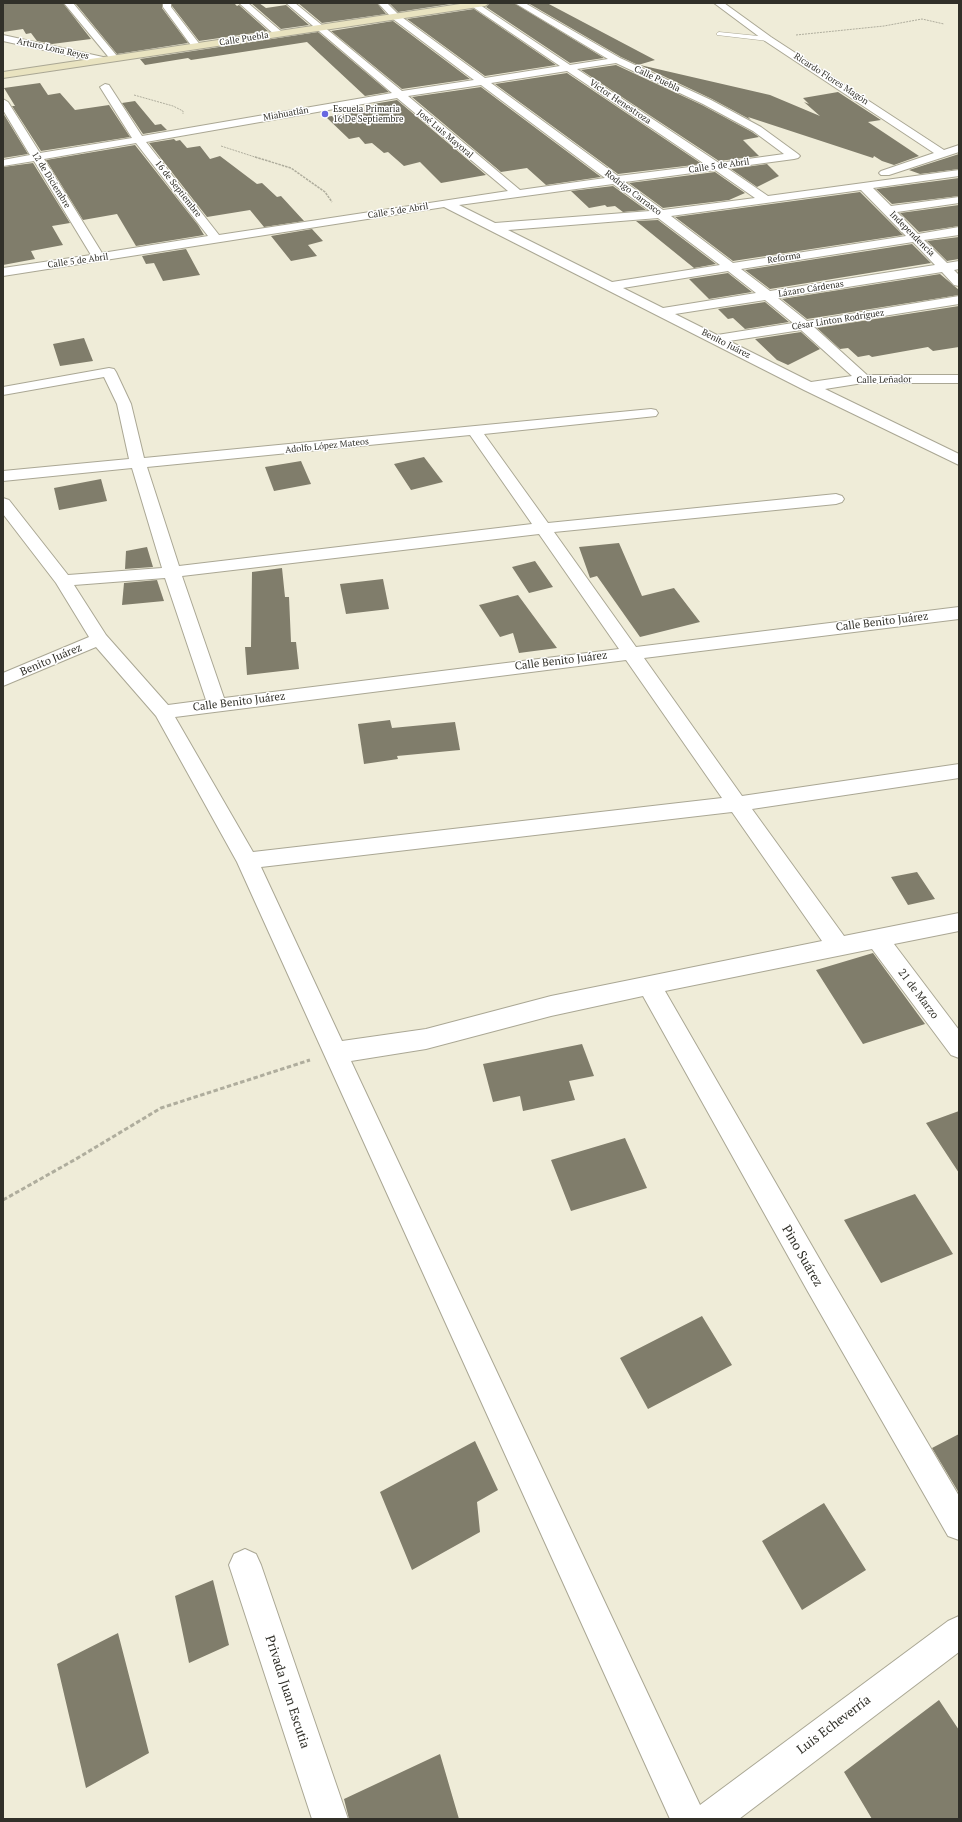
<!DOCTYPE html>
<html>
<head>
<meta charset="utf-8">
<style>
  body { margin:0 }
  #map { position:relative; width:962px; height:1822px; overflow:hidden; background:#efecd8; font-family:"PT Serif",serif }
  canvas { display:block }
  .frame { position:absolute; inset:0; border:4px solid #313029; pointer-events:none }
</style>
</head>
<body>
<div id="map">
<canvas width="962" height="1822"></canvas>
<div class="frame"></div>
</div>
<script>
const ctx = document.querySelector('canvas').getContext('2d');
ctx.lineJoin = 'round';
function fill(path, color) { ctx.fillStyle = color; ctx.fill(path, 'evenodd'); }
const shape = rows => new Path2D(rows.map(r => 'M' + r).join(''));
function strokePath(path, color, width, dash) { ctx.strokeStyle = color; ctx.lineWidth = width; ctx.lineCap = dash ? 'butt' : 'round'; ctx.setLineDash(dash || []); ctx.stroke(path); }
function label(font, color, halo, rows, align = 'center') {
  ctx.font = font + ' "PT Serif",serif'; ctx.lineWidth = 3; ctx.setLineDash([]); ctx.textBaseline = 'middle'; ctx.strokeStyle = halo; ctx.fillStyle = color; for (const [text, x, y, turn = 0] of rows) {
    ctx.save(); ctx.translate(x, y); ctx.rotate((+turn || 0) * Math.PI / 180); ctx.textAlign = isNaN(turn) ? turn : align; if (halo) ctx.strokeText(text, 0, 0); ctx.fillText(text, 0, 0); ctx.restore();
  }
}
fill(shape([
  [3,3,63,3,91,39,52,44,37,41,31,33,26,34,23,29,3,32],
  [75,3,162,3,162,8,188,43,117,54],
  [172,3,234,3,237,6,239,5,268,31,199,41,172,6],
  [251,3,259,3,266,8,286,5,309,25,281,29],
  [298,3,377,3,386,14,322,23],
  [389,3,457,3,398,12],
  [490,3,514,3,604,58,570,63,486,7],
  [528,3,547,3,655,60,638,65,621,57],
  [474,9,556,65,485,76,407,19],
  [393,21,470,79,402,89,331,31],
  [318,32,389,92,365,96,307,42,191,60,188,58,145,65,140,59],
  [616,65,702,105,752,132,759,137,743,140,759,156,719,161,581,70],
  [640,65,770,95,820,116,804,102,809,104,803,98,838,92,881,120,868,122,919,156,894,165,882,161,874,156,873,158,748,117,751,120,712,99],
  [567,73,702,164,618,174,495,84],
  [40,83,48,95,60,93,75,110,109,105,130,137,41,151,12,106,15,106,4,88],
  [481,87,601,177,546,185,527,168,501,172,412,97],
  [397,100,486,175,441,183,420,162,404,166,388,152,384,153,372,143,365,144,359,137,349,139,326,117,378,108,373,104],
  [135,101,155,125,161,124,167,130,143,134,122,103],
  [3,113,28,154,3,158],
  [174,139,176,141,180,140,187,148,200,146,210,159,220,156,257,184,262,183,277,197,281,196,304,221,264,227,250,210,207,217,149,143],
  [135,145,198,225,204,235,136,246,117,214,83,220,46,160],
  [959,154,959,169,920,174,909,170],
  [33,163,70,223,52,226,63,245,31,251,35,259,3,265,3,167],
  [767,164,779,176,757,187,731,169],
  [715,172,745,193,729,200,663,208,629,183],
  [959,178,959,196,892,204,876,189],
  [613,186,646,210,623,212,615,206,607,207,605,205,589,208,571,191],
  [860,192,903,235,733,261,675,217],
  [959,205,959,226,919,232,900,213],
  [658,220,716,264,694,268,636,221],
  [312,229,323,241,308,245,317,256,291,261,271,236],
  [959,237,959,259,947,261,927,241],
  [912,244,931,263,770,289,745,270],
  [186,249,200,275,163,281,154,263,146,264,142,256],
  [728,273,752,292,709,299,689,279],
  [940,274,959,290,959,295,807,319,782,299],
  [765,302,789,322,745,329,733,318,728,319,718,309],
  [959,306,959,347,933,351,928,347,872,357,869,355,858,357,848,348,840,349,817,328],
  [801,332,820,349,788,365,777,360,755,339],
  [84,338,93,361,60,366,53,344],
  [424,457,443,482,411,490,394,464],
  [301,461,311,484,274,491,265,467],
  [101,479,107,501,59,510,54,488],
  [619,543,642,596,674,588,700,622,640,637,597,576,590,578,579,547],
  [147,547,153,567,125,569,126,551],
  [535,561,553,587,529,593,512,567],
  [282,568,285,597,289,597,291,642,296,642,299,669,247,675,245,647,251,647,252,572],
  [383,579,389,609,346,614,340,584],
  [157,580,164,601,122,605,124,583],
  [518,595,557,648,519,653,513,633,500,637,479,605],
  [390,720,392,728,455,722,460,750,397,756,398,759,364,764,358,724],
  [917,872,935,899,908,905,891,877],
  [873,953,925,1024,863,1044,816,970],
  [582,1044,594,1076,569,1081,575,1100,523,1111,520,1096,493,1102,483,1064],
  [959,1111,959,1173,926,1123],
  [625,1138,647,1188,571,1211,551,1160],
  [915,1194,953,1254,881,1283,844,1220],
  [702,1316,732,1365,648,1409,620,1358],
  [959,1434,959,1493,932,1448],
  [475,1441,498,1490,477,1502,480,1532,412,1570,380,1492],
  [824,1503,866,1570,802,1610,762,1541],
  [213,1580,229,1645,189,1663,175,1596],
  [118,1633,149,1753,86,1788,57,1664],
  [939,1700,959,1730,959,1819,872,1819,844,1772],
  [440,1754,459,1819,349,1819,344,1799]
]), '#807d6b');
const lane = shape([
  [719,32,768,37,771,39,768,41,717,35,717,33,719,32]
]);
const street = shape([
  [64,3,73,3,117,56,119,58,117,60,111,60,64,3],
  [163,3,171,3,171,7,201,46,199,48,193,48,163,7,163,3],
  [239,3,248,3,282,32,284,34,282,36,276,36,239,3],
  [286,3,295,3,402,91,474,80,393,19,378,3,387,3,399,15,485,78,560,66,467,3,477,3,570,65,608,59,515,3,525,3,620,58,711,100,761,127,798,154,800,156,798,158,794,159,727,168,768,196,959,170,959,176,873,188,891,206,959,197,959,203,897,212,918,234,959,227,959,235,924,240,947,263,959,261,959,269,954,270,959,275,959,286,954,285,942,272,778,298,807,321,959,296,959,304,814,327,867,375,959,375,959,383,863,383,825,389,959,454,959,465,804,390,444,207,3,276,3,268,91,255,34,161,3,166,3,160,30,155,3,110,3,99,8,102,40,153,132,138,100,87,105,84,109,85,142,136,392,93,286,3],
  [616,63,703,104,753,131,784,154,719,163,577,69,616,63],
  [567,71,706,165,618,176,491,83,567,71],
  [481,85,605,178,520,190,408,96,481,85],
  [397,98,508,191,219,235,146,142,397,98],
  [136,143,208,236,102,253,44,159,136,143],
  [715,170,755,198,663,210,625,182,715,170],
  [613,184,650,211,495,223,459,205,613,184],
  [861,190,906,236,733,263,671,216,861,190],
  [658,218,720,265,612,282,508,230,658,218],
  [913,242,935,265,770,291,741,269,913,242],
  [728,271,756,293,663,308,623,288,728,271],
  [765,300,793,323,717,335,675,314,765,300],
  [801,330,852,376,811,382,729,341,801,330],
  [714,3,724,3,771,37,944,150,959,145,959,152,889,175,881,175,879,173,881,171,934,153,765,41,714,3],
  [3,35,103,57,108,60,103,63,3,41,3,35],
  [109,368,114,369,116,372,131,404,144,458,651,409,656,410,658,413,656,416,484,434,548,523,836,494,842,496,844,499,842,502,836,504,554,532,636,647,959,607,959,619,644,658,742,796,959,764,959,778,752,809,844,936,959,913,959,931,894,944,959,1030,959,1058,951,1055,872,949,665,991,827,1272,959,1496,959,1540,948,1536,807,1290,643,996,551,1016,426,1049,351,1061,700,1805,948,1621,959,1616,959,1652,739,1819,670,1819,237,862,156,716,96,647,3,686,3,673,89,637,56,583,3,514,3,498,9,500,68,575,162,568,132,468,3,481,3,471,129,459,117,404,104,377,3,395,3,387,109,368],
  [470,435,532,524,179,566,147,467,470,435],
  [539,534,619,649,224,698,182,576,539,534],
  [165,578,206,700,168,705,106,635,74,585,165,578],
  [626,660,722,798,253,852,175,717,626,660],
  [732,812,822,941,551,996,426,1029,342,1041,261,867,732,812],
  [245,1549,256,1554,261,1565,348,1819,312,1819,229,1565,234,1554,245,1549]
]);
const secondary = shape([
  [467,3,489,3,485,6,3,78,3,72,467,3]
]);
strokePath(lane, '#aaa794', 1);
strokePath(street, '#aaa794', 2);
strokePath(secondary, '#aaa794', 2);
strokePath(shape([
  [796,35,884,26,922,19,944,24],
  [134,95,173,106,183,111,183,114],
  [221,146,258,158]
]), '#afad9d', 1, [2, 1]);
strokePath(shape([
  [255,157,291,168,325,192,332,202]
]), '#afad9d', 1.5, [2.5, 1]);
strokePath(shape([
  [3,1200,76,1159,161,1108,310,1060]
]), '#afad9d', 3, [4.5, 2.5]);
fill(lane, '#fff');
fill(street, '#fff');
fill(secondary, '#e9e3c0');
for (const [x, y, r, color] of [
  [325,114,4,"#6868e1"]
]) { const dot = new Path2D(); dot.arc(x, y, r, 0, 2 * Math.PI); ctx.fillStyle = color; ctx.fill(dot); strokePath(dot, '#fff', 1.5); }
label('9px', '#313029', '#fff', [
  ["Calle Puebla",244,39,-9],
  ["Arturo Lona Reyes",53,49,12],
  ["Calle Puebla",657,79,25],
  ["Ricardo Flores Magón",831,79,33],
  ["Víctor Henestroza",620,102,34],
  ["Miahuatlán",286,114,-10],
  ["José Luis Mayoral",445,134,40],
  ["Calle 5 de Abril",719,166,-8],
  ["12 de Diciembre",51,180,58],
  ["16 de Septiembre",178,189,52],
  ["Rodrigo Carrasco",633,193,37],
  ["Calle 5 de Abril",398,211,-9],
  ["Independencia",912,234,45],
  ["Reforma",784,258,-9],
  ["Calle 5 de Abril",78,261,-8],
  ["Lázaro Cárdenas",811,289,-9],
  ["César Linton Rodríguez",838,320,-9],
  ["Benito Juárez",726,344,27],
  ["Calle Leñador",884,380,-1],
  ["Adolfo López Mateos",327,446,-6]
]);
label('9px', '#313029', '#fff', [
  ["Escuela Primaria",333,109],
  ["16 De Septiembre",333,119]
], 'left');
label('11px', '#313029', '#fff', [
  ["Calle Benito Juárez",882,622,-7],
  ["Benito Juárez",51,660,-23],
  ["Calle Benito Juárez",561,661,-7],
  ["Calle Benito Juárez",239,702,-7],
  ["21 de Marzo",918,994,53]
]);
label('13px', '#313029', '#fff', [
  ["Pino Suárez",802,1256,60],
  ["Privada Juan Escutia",287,1692,72],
  ["Luis Echeverría",834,1725,-37]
]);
</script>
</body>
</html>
